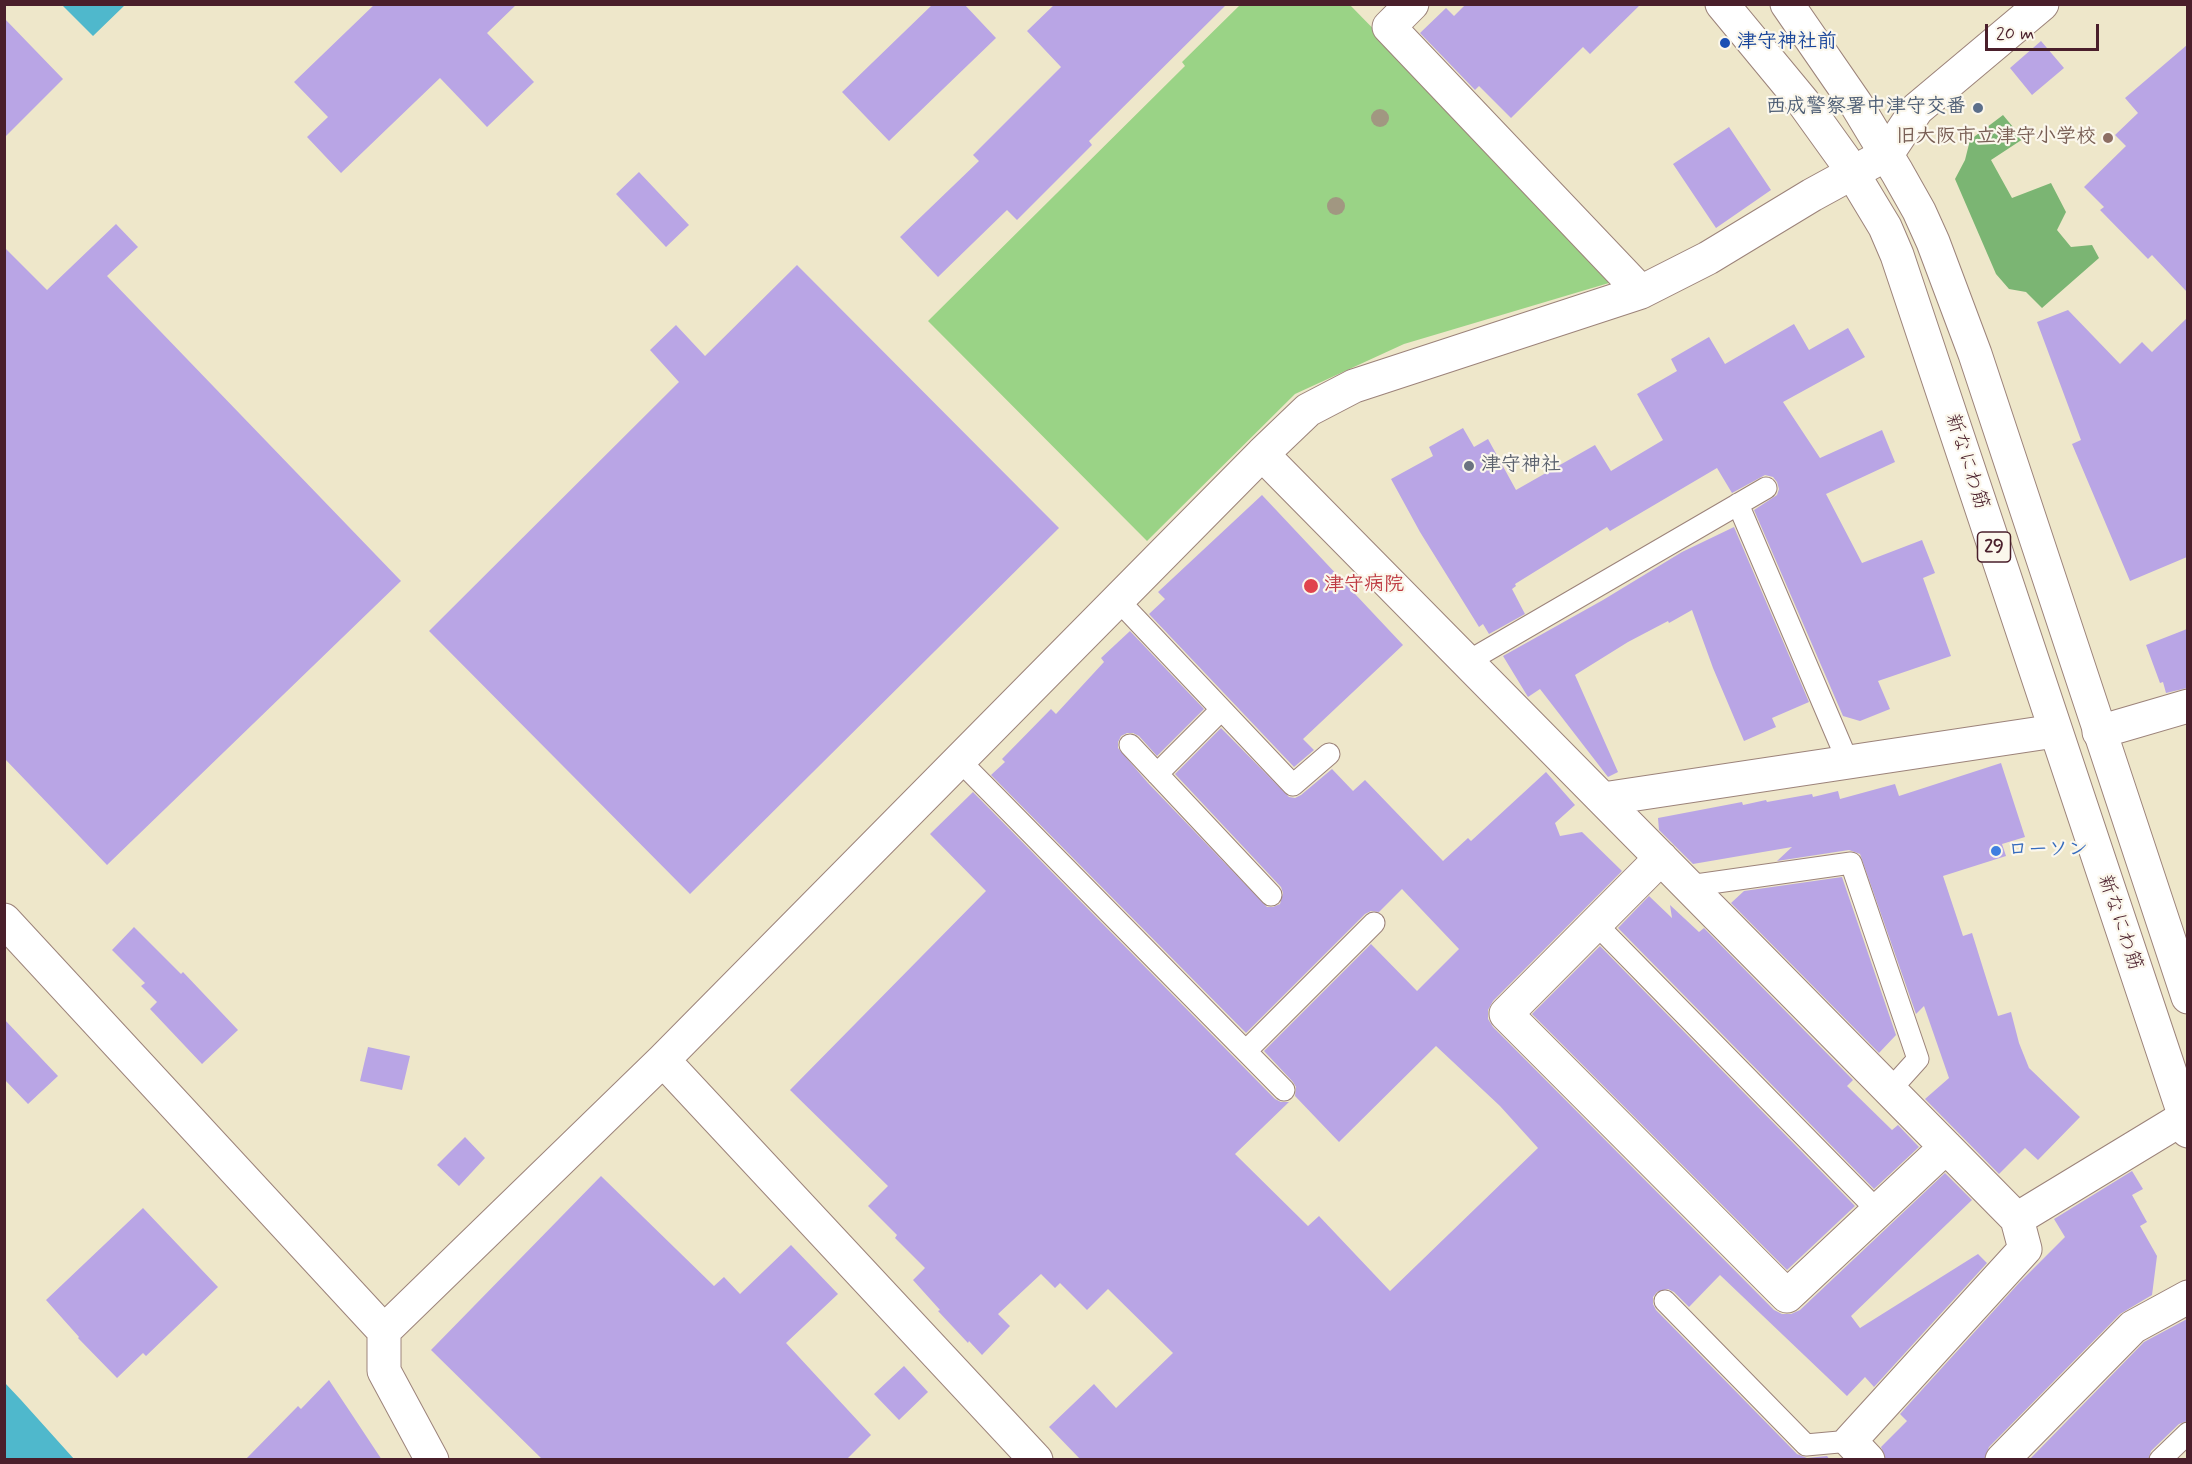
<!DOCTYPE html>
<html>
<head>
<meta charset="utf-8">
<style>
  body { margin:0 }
  #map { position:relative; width:2192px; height:1464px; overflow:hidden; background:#eee7ca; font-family:Mynerve,sans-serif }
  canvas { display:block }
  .frame { position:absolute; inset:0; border:6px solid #4a1f2b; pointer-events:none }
  .scale { position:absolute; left:1985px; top:24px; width:114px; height:27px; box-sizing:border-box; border:3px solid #4a1f2b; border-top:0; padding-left:8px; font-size:18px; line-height:21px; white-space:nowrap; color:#4a1f2b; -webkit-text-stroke:4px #fbf7ec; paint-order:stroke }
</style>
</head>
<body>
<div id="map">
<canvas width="2192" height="1464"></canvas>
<div class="frame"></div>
<div class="scale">20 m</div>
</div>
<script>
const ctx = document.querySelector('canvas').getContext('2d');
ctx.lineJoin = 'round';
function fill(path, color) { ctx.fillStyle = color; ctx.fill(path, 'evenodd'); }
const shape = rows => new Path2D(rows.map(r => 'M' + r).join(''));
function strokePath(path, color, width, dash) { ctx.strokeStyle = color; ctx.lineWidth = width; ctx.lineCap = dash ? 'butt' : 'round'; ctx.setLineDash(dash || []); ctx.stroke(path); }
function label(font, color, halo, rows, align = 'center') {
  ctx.font = font + ' Mynerve,"Klee One",sans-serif'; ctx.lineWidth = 4.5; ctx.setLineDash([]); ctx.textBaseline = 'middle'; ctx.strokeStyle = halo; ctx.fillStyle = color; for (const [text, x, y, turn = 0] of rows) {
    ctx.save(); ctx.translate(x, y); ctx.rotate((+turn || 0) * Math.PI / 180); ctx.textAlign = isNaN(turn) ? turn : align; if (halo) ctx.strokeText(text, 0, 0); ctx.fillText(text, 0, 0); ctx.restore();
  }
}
fill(shape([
  [1240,5,1350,5,1619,280,1404,344,1295,394,1147,541,928,321,1185,66,1182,62]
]), '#9ad386');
fill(shape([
  [2003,115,2023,139,1991,160,2012,198,2051,183,2066,212,2057,230,2071,247,2092,245,2099,258,2042,308,2026,292,2009,289,1996,274,1955,179,1965,160,1970,140]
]), '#7bb573');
fill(shape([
  [125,5,93,36,62,5,125,4],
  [5,1383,21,1400,74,1459,5,1459]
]), '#4fb8cc');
fill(shape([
  [375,4,517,4,487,33,534,82,487,127,440,78,341,173,307,137,328,117,294,82],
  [933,4,964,4,996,38,889,141,842,92],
  [1055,4,1227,4,1089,141,1092,145,1017,220,1007,210,938,277,900,237,979,161,973,155,1061,67,1027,31],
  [1466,4,1641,4,1590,54,1583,47,1511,118,1479,86,1475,90,1420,33,1446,8,1454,16],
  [4,18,63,79,4,138],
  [2041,41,2064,68,2032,95,2010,68],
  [2187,45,2187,292,2152,255,2148,259,2100,210,2104,207,2084,187,2126,146,2115,135,2138,113,2125,98],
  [1729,127,1771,190,1716,228,1673,164],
  [639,172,689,225,666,247,616,194],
  [116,224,138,247,107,276,401,581,107,865,4,758,4,247,47,290],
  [797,265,1059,528,690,894,429,631,679,382,650,350,676,325,705,356],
  [2068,310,2120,364,2142,342,2152,352,2187,318,2187,557,2130,581,2072,444,2081,440,2037,322],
  [1794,324,1809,350,1848,328,1865,357,1783,402,1820,458,1882,430,1895,462,1826,494,1862,563,1922,540,1935,573,1923,578,1951,656,1878,681,1890,709,1860,721,1843,716,1754,510,1777,495,1779,489,1777,482,1773,477,1765,475,1732,493,1717,468,1610,531,1607,527,1515,584,1516,586,1512,589,1525,614,1489,634,1483,624,1479,627,1420,532,1391,479,1433,456,1429,447,1463,428,1474,447,1488,439,1516,490,1595,445,1611,471,1663,440,1637,394,1677,371,1671,359,1709,337,1725,364],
  [1262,495,1403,645,1303,739,1314,750,1294,767,1149,614,1165,599,1158,592],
  [1734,527,1809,702,1772,718,1776,727,1744,741,1713,668,1692,610,1669,623,1668,621,1628,642,1575,675,1618,772,1608,777,1540,689,1528,697,1503,656,1603,600,1682,552],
  [2187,629,2187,688,2166,693,2163,682,2160,683,2146,645],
  [1130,631,1204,709,1157,756,1139,736,1133,733,1127,733,1121,736,1118,742,1118,748,1148,783,1267,907,1273,907,1280,904,1283,893,1281,887,1175,774,1221,728,1289,797,1295,798,1301,795,1332,769,1353,791,1365,780,1443,861,1468,838,1471,841,1546,772,1575,805,1555,823,1560,836,1582,832,1622,871,1493,1001,1488,1010,1488,1019,1493,1027,1774,1310,1782,1314,1791,1314,1800,1310,1945,1173,1972,1200,1851,1316,1860,1328,1978,1254,1987,1263,1874,1387,1865,1377,1847,1396,1720,1275,1689,1307,1674,1292,1668,1289,1657,1292,1653,1297,1653,1304,1656,1310,1797,1454,1807,1458,1827,1456,1830,1460,1081,1460,1049,1427,1094,1384,1116,1408,1173,1353,1108,1289,1087,1310,1060,1283,1055,1288,1041,1274,998,1314,1010,1326,982,1355,969,1341,968,1343,938,1311,940,1310,913,1280,925,1268,895,1238,897,1235,868,1206,888,1186,790,1090,986,891,930,834,973,792,1275,1099,1281,1102,1289,1102,1235,1154,1308,1226,1319,1216,1390,1291,1538,1148,1500,1106,1436,1046,1339,1142,1295,1096,1296,1087,1293,1082,1264,1051,1371,944,1417,991,1459,949,1402,889,1379,912,1371,911,1365,914,1246,1033,991,775,1005,762,1002,759,1051,709,1056,714,1104,662,1101,658],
  [2001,763,2025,837,2002,844,2006,856,1943,876,1963,936,1972,933,1998,1016,2011,1012,2019,1043,2029,1068,2080,1117,2038,1160,2025,1148,1999,1174,1925,1099,1949,1078,1924,1006,1916,1014,1860,854,1849,850,1777,861,1792,847,1693,864,1659,830,1658,818,1742,802,1743,805,1766,800,1767,802,1812,794,1813,797,1838,791,1840,799,1895,784,1899,796],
  [1842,877,1896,1035,1879,1053,1731,903,1744,891],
  [1649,896,1672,918,1670,905,1699,932,1704,928,1853,1080,1847,1086,1892,1130,1898,1125,1919,1147,1874,1189,1618,928],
  [134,927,181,974,183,972,238,1030,202,1064,150,1009,157,1002,141,986,145,983,112,950],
  [1600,946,1855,1206,1787,1270,1532,1014],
  [4,1019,58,1076,28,1104,4,1079],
  [368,1047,410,1056,402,1090,360,1081],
  [465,1137,485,1158,459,1186,437,1165],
  [2132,1171,2143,1189,2132,1195,2147,1222,2140,1226,2157,1256,2152,1295,2120,1314,1989,1447,1984,1460,1886,1460,1881,1447,1907,1421,1900,1414,2019,1283,2065,1237,2054,1219],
  [601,1176,714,1286,724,1277,740,1294,791,1245,838,1294,786,1343,871,1435,846,1460,543,1460,431,1350],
  [143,1208,218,1287,146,1356,143,1353,117,1378,78,1338,79,1337,46,1300],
  [2187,1319,2187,1421,2179,1424,2151,1451,2148,1460,2029,1460,2144,1342],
  [904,1366,928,1392,899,1420,874,1394],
  [329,1380,382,1460,245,1460,298,1406,301,1409]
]), '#b9a5e5');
const lane = shape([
  [1738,504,1848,762],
  [1117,599,1293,785,1329,754],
  [1467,662,1766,488],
  [1130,745,1271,895],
  [959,760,1284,1090],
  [1157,774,1221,710],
  [1689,886,1851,863,1918,1059,1890,1090],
  [1596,924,1878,1211],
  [1246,1051,1374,923],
  [1665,1301,1806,1445,1850,1441],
  [2160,1460,2188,1433]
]);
const street = shape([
  [1412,4,1389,27,1641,292],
  [1262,454,2017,1219,2185,1117],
  [1603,799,2055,731],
  [1661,858,1506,1014,1787,1296,1946,1147],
  [4,920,384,1331,663,1060,1262,454,1308,410,1354,386,1641,292,1708,258,1812,195,1887,154,1917,109,2042,4],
  [663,1060,1036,1460],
  [384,1331,384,1371,432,1460],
  [1868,1460,1850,1441,2025,1249,2017,1219],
  [2002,1460,2133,1327,2188,1297]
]);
const secondary = shape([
  [2099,732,2188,706]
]);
const primary = shape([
  [1722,4,1803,102,1844,159,1885,227,1897,255,2185,1117,2188,1131],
  [1787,4,1856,104,1897,172,1919,211,1933,242,1975,354,2188,997]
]);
strokePath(lane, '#9c837a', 23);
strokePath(street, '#9c837a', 35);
strokePath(secondary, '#9c837a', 35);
strokePath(primary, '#9c837a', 35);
strokePath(lane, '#fff', 21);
strokePath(street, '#fff', 33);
strokePath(secondary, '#fff', 33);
strokePath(primary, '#fff', 33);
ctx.fillStyle = '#a19781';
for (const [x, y] of [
  [1380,118],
  [1336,206]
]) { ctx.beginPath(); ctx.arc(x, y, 9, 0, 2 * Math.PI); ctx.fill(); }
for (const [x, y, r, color] of [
  [1725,43,6,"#1a4fb4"],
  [1978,108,6,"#5c6f8a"],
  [2108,138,6,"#8d6e63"],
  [1469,466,6,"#6b7280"],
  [1311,586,8,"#e0444e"],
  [1996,851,6,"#3f7fe0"]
]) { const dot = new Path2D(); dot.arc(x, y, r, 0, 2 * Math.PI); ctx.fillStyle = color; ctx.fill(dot); strokePath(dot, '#fbf7ec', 2); }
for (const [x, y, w] of [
  [1994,547,33]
]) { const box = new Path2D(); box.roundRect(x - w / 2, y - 15, w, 30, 4.5); ctx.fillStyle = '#fbf7ec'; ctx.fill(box); strokePath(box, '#4a1f2b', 1.5); }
label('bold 18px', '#4a1f2b', null, [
  ["29",1994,547]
]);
label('bold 20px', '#164399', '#fbf7ec', [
  ["津守神社前",1737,43]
], 'left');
label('bold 20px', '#4e5e75', '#fbf7ec', [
  ["西成警察署中津守交番",1966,108]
], 'right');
label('bold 20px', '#785e54', '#fbf7ec', [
  ["旧大阪市立津守小学校",2096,138]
], 'right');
label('20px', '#4a1f2b', '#fbf7ec', [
  ["新なにわ筋",1966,462,72],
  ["新なにわ筋",2119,923,71]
]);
label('bold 20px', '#5b616d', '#fbf7ec', [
  ["津守神社",1481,466]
], 'left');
label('bold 20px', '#be3a42', '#fbf7ec', [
  ["津守病院",1324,586]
], 'left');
label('bold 20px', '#366cbe', '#fbf7ec', [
  ["ローソン",2008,851]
], 'left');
</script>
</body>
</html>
